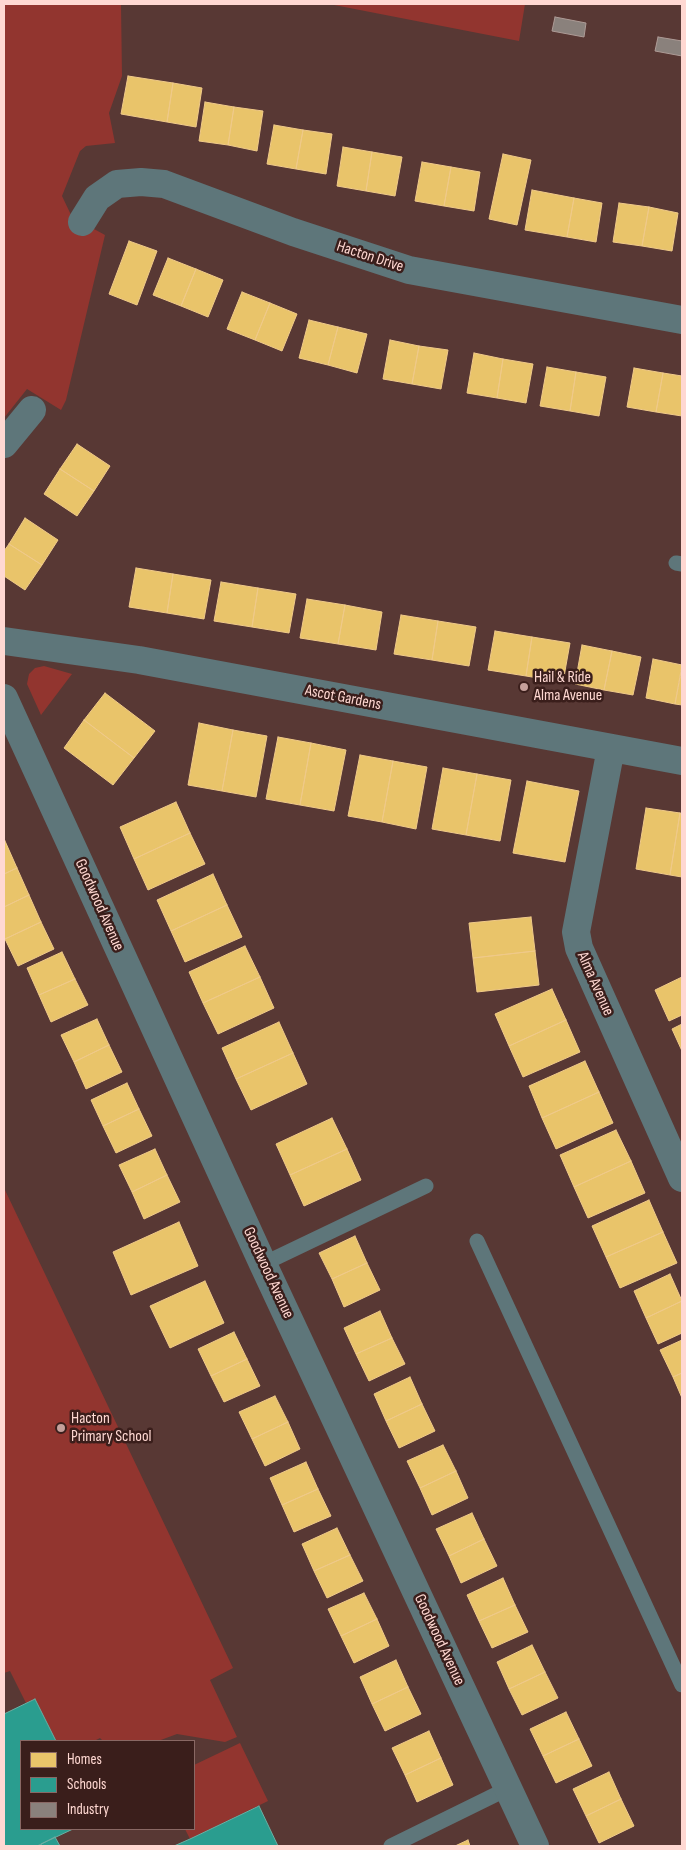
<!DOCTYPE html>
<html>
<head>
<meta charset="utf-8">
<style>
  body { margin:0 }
  #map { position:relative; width:686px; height:1850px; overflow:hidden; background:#583834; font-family:"Sofia Sans Condensed",sans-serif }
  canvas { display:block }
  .frame { position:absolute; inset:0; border:5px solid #ffd8d2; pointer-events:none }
  .legend { position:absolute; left:20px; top:1740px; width:175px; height:90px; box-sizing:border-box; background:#3a1e1b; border:1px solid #896864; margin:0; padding:6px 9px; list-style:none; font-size:15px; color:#ffd8d2 }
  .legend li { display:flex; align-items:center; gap:10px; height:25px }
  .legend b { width:25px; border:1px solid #896864 }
</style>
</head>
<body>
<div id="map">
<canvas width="686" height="1850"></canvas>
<div class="frame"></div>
<ul class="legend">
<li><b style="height:14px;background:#e9c46a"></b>Homes</li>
<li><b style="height:14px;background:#2a9d8f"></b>Schools</li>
<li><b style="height:14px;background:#8a817c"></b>Industry</li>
</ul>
</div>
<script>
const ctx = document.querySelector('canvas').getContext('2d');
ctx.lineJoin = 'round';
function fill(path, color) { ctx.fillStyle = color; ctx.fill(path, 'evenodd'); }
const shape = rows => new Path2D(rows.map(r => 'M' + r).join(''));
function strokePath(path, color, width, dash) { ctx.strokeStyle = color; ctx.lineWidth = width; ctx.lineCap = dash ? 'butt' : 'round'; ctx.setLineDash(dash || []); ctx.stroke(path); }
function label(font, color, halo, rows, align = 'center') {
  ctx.font = font + ' "Sofia Sans Condensed",sans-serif'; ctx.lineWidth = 5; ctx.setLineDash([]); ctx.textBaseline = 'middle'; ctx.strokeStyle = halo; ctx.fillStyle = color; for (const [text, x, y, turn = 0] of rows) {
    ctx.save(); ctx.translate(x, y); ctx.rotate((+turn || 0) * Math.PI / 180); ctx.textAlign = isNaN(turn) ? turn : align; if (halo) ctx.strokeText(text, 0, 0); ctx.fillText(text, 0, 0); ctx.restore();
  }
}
fill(shape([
  [4,4,121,4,122,76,109,113,115,143,86,146,80,151,62,196,72,217,105,235,66,400,61,410,27,389,4,418],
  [329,4,525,4,519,41],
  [44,666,72,674,41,715,27,684,29,674,35,668],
  [4,1188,233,1668,210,1680,237,1737,225,1742,177,1734,158,1741,103,1741,100,1738,94,1741,56,1741,35,1699,26,1703,10,1671,4,1673],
  [240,1743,268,1801,190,1839,185,1829,194,1829,194,1765]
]), '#92352f');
const homes = shape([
  [128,76,173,83,167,122,121,114,128,76],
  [173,83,202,88,196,127,167,122,173,83],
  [205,102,234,107,228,145,199,141,205,102],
  [234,107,263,111,257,151,228,145,234,107],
  [274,125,303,130,296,169,267,164,274,125],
  [303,130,332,134,326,174,296,169,303,130],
  [343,147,372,152,366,191,337,186,343,147],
  [372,152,402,157,395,196,366,191,372,152],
  [503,154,531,160,517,225,489,219,503,154],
  [422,162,451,167,444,206,415,201,422,162],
  [451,167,480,172,474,211,444,206,451,167],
  [532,190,574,198,567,237,525,230,532,190],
  [574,198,602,203,596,242,567,237,574,198],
  [619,203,649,207,642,246,613,242,619,203],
  [649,207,678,213,672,251,642,246,649,207],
  [129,241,157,251,137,305,109,294,129,241],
  [168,258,196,269,181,306,153,295,168,258],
  [196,269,223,280,208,317,181,306,196,269],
  [242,292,270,303,255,340,227,329,242,292],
  [270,303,297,314,282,351,255,340,270,303],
  [309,320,338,327,328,365,299,358,309,320],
  [338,327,367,334,357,373,328,365,338,327],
  [390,340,419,346,412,384,383,379,390,340],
  [419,346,448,350,441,389,412,384,419,346],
  [474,353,503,359,497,398,467,393,474,353],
  [503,359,533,364,526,403,497,398,503,359],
  [547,367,576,372,570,411,540,406,547,367],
  [634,368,663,373,656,412,627,407,634,368],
  [576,372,606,377,599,416,570,411,576,372],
  [663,373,682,376,682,416,656,412,663,373],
  [77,444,110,466,94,491,60,469,77,444],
  [60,469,94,491,77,516,44,494,60,469],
  [25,518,58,540,42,565,9,544,25,518],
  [9,544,42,565,25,590,4,576,4,551,9,544],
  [136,568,173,574,167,613,129,607,136,568],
  [173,574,211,580,204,619,167,613,173,574],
  [221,582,258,588,252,627,214,621,221,582],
  [258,588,296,594,289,633,252,627,258,588],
  [307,599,345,605,338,644,300,638,307,599],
  [345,605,382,612,376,650,338,644,345,605],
  [401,615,438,621,432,660,394,654,401,615],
  [438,621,476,627,469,666,432,660,438,621],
  [495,631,532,637,526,676,488,670,495,631],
  [532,637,570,643,563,682,526,676,532,637],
  [582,645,612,651,604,690,575,684,582,645],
  [612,651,641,657,633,695,604,690,612,651],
  [653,659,682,665,675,704,646,698,653,659],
  [682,667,682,705,675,704,682,667],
  [105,693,155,731,134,758,84,720,105,693],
  [84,720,134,758,113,785,64,748,84,720],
  [199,723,233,730,222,791,188,785,199,723],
  [233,730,267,736,256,797,222,791,233,730],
  [278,737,311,743,300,805,266,799,278,737],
  [311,743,346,750,334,811,300,805,311,743],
  [360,755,393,761,382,822,348,816,360,755],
  [393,761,427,767,416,829,382,822,393,761],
  [443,768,477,774,466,835,432,829,443,768],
  [477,774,511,780,500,841,466,835,477,774],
  [527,781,579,791,565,862,513,853,527,781],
  [176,802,190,833,134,859,120,827,176,802],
  [646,808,680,813,670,875,636,869,646,808],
  [680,813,682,814,682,877,670,875,680,813],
  [190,833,205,864,148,890,134,859,190,833],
  [5,841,17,868,4,874,4,842,5,841],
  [17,868,29,895,4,907,4,874,17,868],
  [213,874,227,905,171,931,157,900,213,874],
  [29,895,41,922,5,939,4,935,4,907,29,895],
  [227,905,242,937,185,962,171,931,227,905],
  [531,917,535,951,473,958,469,923,531,917],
  [41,922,54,949,18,966,5,939,41,922],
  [245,946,260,977,203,1003,189,972,245,946],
  [535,951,539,985,477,992,473,958,535,951],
  [62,952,75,979,39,995,27,968,62,952],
  [260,977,274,1008,218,1034,203,1003,260,977],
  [682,977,682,1015,669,1021,655,990,682,977],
  [75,979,88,1005,51,1022,39,995,75,979],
  [552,989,566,1020,509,1046,495,1014,552,989],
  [97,1019,109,1045,74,1062,61,1035,97,1019],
  [566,1020,580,1052,523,1077,509,1046,566,1020],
  [279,1022,293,1053,236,1079,222,1048,279,1022],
  [682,1024,682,1051,672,1029,682,1024],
  [109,1045,122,1072,86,1089,74,1062,109,1045],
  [293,1053,307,1084,251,1110,236,1079,293,1053],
  [585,1061,599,1092,542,1118,529,1086,585,1061],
  [127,1083,139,1109,103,1126,91,1100,127,1083],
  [599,1092,613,1123,556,1149,542,1118,599,1092],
  [139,1109,152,1136,116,1153,103,1126,139,1109],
  [332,1118,347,1149,290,1175,276,1144,332,1118],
  [616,1130,631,1161,574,1187,560,1155,616,1130],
  [155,1149,167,1175,132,1192,119,1165,155,1149],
  [347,1149,361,1180,304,1206,290,1175,347,1149],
  [631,1161,645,1193,588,1218,574,1187,631,1161],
  [167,1175,180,1202,144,1219,132,1192,167,1175],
  [649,1200,663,1232,606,1257,592,1226,649,1200],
  [179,1222,198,1266,131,1295,113,1252,179,1222],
  [663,1232,677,1263,620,1288,606,1257,663,1232],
  [355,1236,367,1263,332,1279,319,1253,355,1236],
  [367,1263,380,1290,344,1307,332,1279,367,1263],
  [670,1274,682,1301,646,1318,634,1291,670,1274],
  [205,1281,224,1323,170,1348,150,1306,205,1281],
  [682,1301,682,1333,658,1344,646,1318,682,1301],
  [380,1311,392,1338,356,1354,344,1328,380,1311],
  [234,1332,247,1359,211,1376,198,1349,234,1332],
  [392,1338,405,1364,369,1381,356,1354,392,1338],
  [682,1340,682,1373,673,1377,660,1350,682,1340],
  [247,1359,260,1386,224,1402,211,1376,247,1359],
  [682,1373,682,1398,673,1377,682,1373],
  [410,1377,422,1404,386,1421,374,1394,410,1377],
  [275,1396,288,1422,252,1439,239,1412,275,1396],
  [422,1404,435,1431,399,1448,386,1421,422,1404],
  [288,1422,300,1449,265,1466,252,1439,288,1422],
  [443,1445,456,1471,420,1488,407,1461,443,1445],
  [306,1462,318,1489,282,1505,270,1478,306,1462],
  [456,1471,468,1498,432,1515,420,1488,456,1471],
  [318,1489,331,1516,294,1532,282,1505,318,1489],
  [472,1513,484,1539,449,1556,436,1529,472,1513],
  [337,1528,350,1555,314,1571,302,1544,337,1528],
  [484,1539,497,1566,461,1583,449,1556,484,1539],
  [350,1555,363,1581,327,1598,314,1571,350,1555],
  [503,1578,515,1605,479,1621,467,1595,503,1578],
  [364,1593,377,1619,341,1636,328,1609,364,1593],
  [515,1605,528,1632,492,1648,479,1621,515,1605],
  [377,1619,389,1646,354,1663,341,1636,377,1619],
  [532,1645,545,1672,509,1689,497,1662,532,1645],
  [396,1660,408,1687,372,1704,360,1677,396,1660],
  [545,1672,558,1698,522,1715,509,1689,545,1672],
  [408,1687,421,1714,385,1731,372,1704,408,1687],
  [566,1712,579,1739,543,1756,530,1729,566,1712],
  [429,1731,441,1758,405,1775,392,1748,429,1731],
  [579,1739,592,1766,556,1783,543,1756,579,1739],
  [441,1758,453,1785,417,1802,405,1775,441,1758],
  [609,1772,621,1799,586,1816,573,1789,609,1772],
  [621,1799,634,1826,599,1843,586,1816,621,1799],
  [468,1840,470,1846,455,1846,468,1840]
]);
fill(homes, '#e9c46a');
strokePath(homes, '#f0ca89', 1);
const schools = shape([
  [35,1699,56,1741,21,1741,21,1829,73,1829,37,1846,4,1846,4,1714,35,1699],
  [259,1806,278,1846,174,1846,190,1839,259,1806],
  [55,1837,60,1846,42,1846,41,1844,55,1837]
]);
fill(schools, '#2a9d8f');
strokePath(schools, '#6aafa3', 1);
const industry = shape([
  [555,17,586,23,584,37,552,31,555,17],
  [658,37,682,41,682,56,655,51,658,37]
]);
fill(industry, '#8a817c');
strokePath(industry, '#ad9b96', 1);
strokePath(shape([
  [676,563,682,564],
  [477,1241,682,1685],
  [263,1264,426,1186],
  [391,1846,509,1788]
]), '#5e767a', 15);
strokePath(shape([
  [82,222,97,198,117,184,141,182,164,184,293,232,409,270,682,320],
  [4,444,32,410],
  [4,641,139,660,682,761],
  [4,698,263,1264,535,1846],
  [611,748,576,932,579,948,682,1178]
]), '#5e767a', 28);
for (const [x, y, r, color] of [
  [524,687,5,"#c5a09b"],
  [61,1428,5,"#c5a09b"]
]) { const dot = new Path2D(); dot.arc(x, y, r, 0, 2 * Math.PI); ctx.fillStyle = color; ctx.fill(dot); strokePath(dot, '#3a1e1b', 2); }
label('16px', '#ffd8d2', '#3a1e1b', [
  ["Hacton Drive",370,257,18],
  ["Ascot Gardens",343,698,11],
  ["Goodwood Avenue",99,905,66],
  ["Alma Avenue",595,984,66],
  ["Goodwood Avenue",268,1273,65],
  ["Goodwood Avenue",439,1640,65]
]);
label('16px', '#ffd8d2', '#3a1e1b', [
  ["Hail & Ride",534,678],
  ["Alma Avenue",534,696],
  ["Hacton",71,1419],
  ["Primary School",71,1437]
], 'left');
</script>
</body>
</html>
